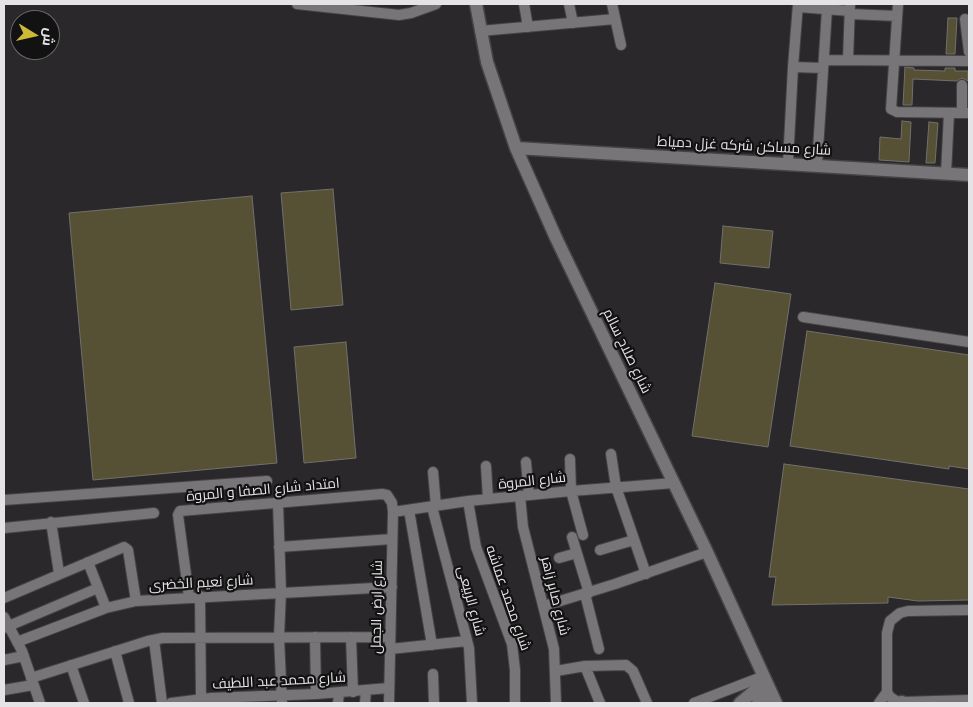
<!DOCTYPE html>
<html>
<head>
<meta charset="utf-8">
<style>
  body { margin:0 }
  #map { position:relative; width:973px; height:707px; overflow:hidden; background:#2b282b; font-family:Mulish,Cairo,sans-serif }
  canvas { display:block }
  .frame { position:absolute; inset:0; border:5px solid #e5e3e5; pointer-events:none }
  .north { position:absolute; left:10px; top:10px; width:50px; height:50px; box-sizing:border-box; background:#131213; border:1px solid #676667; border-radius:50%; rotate:99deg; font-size:14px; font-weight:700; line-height:20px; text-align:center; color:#e5e3e5 }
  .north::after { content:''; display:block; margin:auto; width:18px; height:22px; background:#ceb837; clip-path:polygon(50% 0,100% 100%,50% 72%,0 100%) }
</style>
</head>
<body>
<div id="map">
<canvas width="973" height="707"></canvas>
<div class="frame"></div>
<div class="north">ش</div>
</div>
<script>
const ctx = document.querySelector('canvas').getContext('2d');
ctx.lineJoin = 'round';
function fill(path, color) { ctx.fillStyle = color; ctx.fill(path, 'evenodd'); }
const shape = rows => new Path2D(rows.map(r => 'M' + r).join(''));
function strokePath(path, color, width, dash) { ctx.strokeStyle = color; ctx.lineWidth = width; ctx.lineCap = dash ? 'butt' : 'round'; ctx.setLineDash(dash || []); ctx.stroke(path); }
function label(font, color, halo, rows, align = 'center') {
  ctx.font = font + ' Mulish,Cairo,sans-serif'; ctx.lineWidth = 4.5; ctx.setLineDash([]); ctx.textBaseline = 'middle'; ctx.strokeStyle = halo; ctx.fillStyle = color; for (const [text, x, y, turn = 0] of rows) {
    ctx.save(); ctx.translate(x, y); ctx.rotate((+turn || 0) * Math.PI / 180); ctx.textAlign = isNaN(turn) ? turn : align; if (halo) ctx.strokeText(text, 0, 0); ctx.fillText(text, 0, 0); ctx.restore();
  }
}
const building = shape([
  [948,18,957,18,955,54,946,54,948,18],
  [905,67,914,68,914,70,945,71,945,68,955,68,955,71,968,71,968,81,962,78,957,81,913,79,912,105,903,105,905,67],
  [902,121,911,122,909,162,879,160,880,137,901,139,902,121],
  [929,122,938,123,935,163,926,163,929,122],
  [333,189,343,305,291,310,281,193,333,189],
  [252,196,277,463,93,480,69,213,252,196],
  [723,226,773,231,769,268,720,263,723,226],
  [715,283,791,294,768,447,692,436,715,283],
  [807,331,969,355,969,469,949,466,949,469,790,446,807,331],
  [346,342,356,458,304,463,294,347,346,342],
  [784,464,969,489,969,600,918,601,888,597,888,603,772,605,776,577,769,577,784,464]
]);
fill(building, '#565135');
strokePath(building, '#71706c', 1);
const minor = shape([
  [297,4,399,15,411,13,436,4],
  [524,4,528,27],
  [569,4,573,23],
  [612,4,621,45],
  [898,4,891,109,897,112,969,113],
  [798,7,850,11],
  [850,14,897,16],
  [965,19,969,52],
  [480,31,615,19],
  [824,60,969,61],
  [848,60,850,4],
  [793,67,823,68],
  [962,113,962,85],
  [788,163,793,67,798,4],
  [817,165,827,9],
  [946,174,949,113],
  [803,317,969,342],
  [611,454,616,487,646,574],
  [570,459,571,491,583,535],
  [526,462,529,495],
  [486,466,488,499],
  [433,472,436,506],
  [520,496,523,527,554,649,556,703],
  [4,500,267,481],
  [468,501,476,547,512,644,515,670,515,703],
  [278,503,281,592,279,637,282,703],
  [432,507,469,648,472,703],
  [409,510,432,645],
  [393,512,468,501,571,491,674,483],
  [51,522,59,573],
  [4,528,154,513],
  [572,537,589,593],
  [279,547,392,539],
  [600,550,634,540],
  [559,558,577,553],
  [88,562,106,608],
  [585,594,599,649],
  [200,596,201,699],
  [189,597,178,515,180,511,382,494,387,495,392,503,393,512,389,703],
  [4,598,124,547,128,550,136,601],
  [544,606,615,584,707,552],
  [4,617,22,651,40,703],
  [4,628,98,588],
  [315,637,316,694],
  [351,637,353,692],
  [154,640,162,703],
  [17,642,106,608,136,601,392,587],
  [390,649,467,641],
  [115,651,129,703],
  [4,660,24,656],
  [71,665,84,703],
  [585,666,600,703],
  [556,671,585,666,626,665,633,671,647,703],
  [433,674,434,703],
  [31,678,148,641,163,638,390,637],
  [4,690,33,685],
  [887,692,890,697,896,701,902,702,969,700],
  [171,703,211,698,316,694,389,688],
  [338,703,339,693],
  [365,703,366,691],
  [694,703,764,676],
  [879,703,887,692,887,633,890,621,900,613,908,611,969,610]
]);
const tertiary = shape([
  [476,4,487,62,516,148,556,238,707,552,776,703],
  [516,148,969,175],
  [740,703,766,681],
  [758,703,771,692],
  [900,703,902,702]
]);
strokePath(minor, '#464345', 12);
strokePath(tertiary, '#464345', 15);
strokePath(minor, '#787578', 10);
strokePath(tertiary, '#787578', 12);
label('14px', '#e5e3e5', '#131213', [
  ["شارع مساكن شركه غزل دمياط",744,146,3],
  ["شارع صلاح سالم",627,351,64],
  ["شارع المروة",532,481,-6],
  ["امتداد شارع الصفا و المروة",263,490,-5],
  ["شارع نعيم الخضرى",201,583,-3],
  ["شارع صابر زاهر",555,596,76],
  ["شارع محمد عماشه",508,598,71],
  ["شارع الربيعى",471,601,75],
  ["شارع ارض الجمل",377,607,-89],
  ["شارع محمد عبد اللطيف",279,681,-3]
]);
</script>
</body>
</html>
